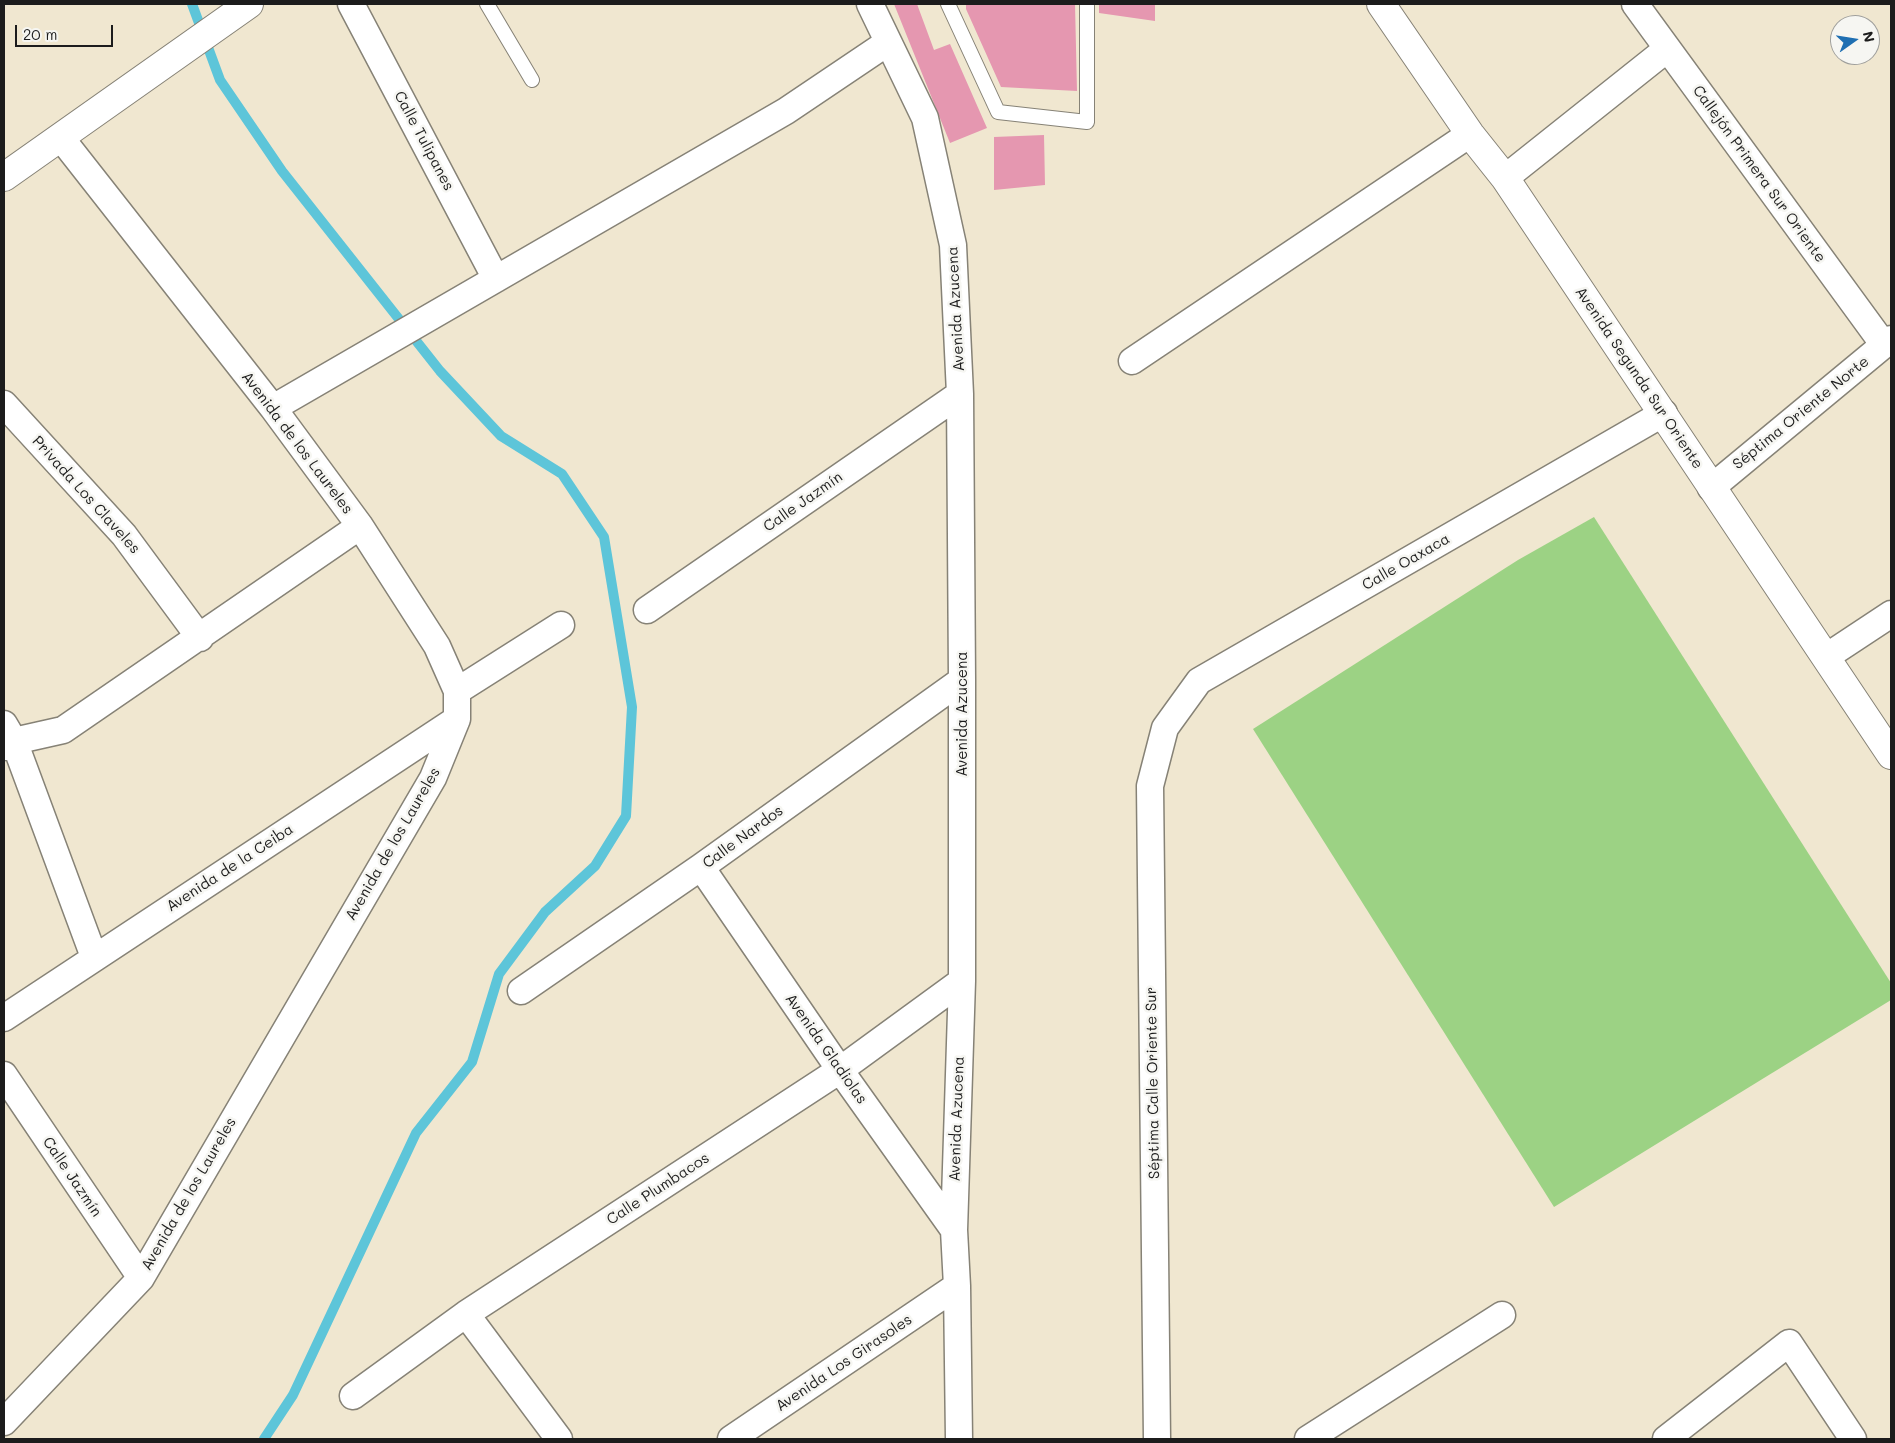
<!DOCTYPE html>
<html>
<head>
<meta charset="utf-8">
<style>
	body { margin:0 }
	#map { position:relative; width:1895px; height:1443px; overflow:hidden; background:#f0e7d0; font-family:Mali,sans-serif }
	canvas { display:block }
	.frame { position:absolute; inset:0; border:5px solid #1c1c1c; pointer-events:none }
	.north { position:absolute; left:1830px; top:15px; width:50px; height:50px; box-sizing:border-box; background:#f6f6f2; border:1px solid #9f9f9c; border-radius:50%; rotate:77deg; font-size:14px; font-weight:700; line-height:20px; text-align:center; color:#1c1c1c }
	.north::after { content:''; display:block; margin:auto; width:18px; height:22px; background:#1f6fb2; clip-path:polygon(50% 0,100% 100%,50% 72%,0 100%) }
	.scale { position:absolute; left:15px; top:25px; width:98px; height:22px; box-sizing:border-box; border:2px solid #1c1c1c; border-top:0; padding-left:6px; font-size:15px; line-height:18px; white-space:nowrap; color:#1c1c1c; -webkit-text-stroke:4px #f6f6f2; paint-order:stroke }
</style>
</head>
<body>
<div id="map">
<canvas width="1895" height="1443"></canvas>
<div class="frame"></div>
<div class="north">N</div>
<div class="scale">20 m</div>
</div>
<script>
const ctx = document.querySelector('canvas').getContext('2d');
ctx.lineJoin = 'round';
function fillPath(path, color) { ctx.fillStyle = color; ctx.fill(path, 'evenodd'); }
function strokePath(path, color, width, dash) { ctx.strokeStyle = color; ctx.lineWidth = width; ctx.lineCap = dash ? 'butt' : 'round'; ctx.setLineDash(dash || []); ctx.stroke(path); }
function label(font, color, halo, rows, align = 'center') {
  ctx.font = font + ' Mali,sans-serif'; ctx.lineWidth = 5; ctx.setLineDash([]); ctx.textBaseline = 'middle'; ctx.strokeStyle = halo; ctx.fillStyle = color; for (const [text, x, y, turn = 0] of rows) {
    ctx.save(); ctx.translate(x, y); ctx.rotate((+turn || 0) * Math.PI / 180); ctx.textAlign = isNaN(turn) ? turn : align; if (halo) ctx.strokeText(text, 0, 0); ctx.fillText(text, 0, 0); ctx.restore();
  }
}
fillPath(new Path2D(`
	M1594,517L1891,983V1000L1554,1207L1253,729L1518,560Z`), '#9cd284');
strokePath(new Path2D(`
	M192,4L220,80L282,171L440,371L501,436L562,474L604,537L632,707L626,816L595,866L545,912L499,974L472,1062L416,1133L293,1395L264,1439`), '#5dc5d9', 10);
fillPath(new Path2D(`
	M894,4H917L934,50L950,44L987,128L950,143Z
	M966,4H1075L1077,91L1001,87L966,9Z
	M1099,4H1155V21L1099,13Z
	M1044,135L1045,185L994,190V137Z`), '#e597b0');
const service = new Path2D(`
	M487,4L532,80
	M948,4L998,112L1087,122V4`);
const minor = new Path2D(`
	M351,4L496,279
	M870,4L925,118L953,245L960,394L962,680V981L954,1230L957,1286L959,1439
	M1635,4L1884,345
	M1505,178L1667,49
	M1132,361L1470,134
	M4,404L124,535L200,638
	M273,408L786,111L887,43
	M1711,488L1891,339
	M647,610L960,394
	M1826,657L1891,614
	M457,691L561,625
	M4,724L14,741L94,957
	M4,747L14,741L63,730L360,526
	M701,867L840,1070L954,1230
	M521,991L701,867L962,680
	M4,1018L457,719
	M4,1075L141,1278
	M466,1314L559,1439
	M353,1396L466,1314L840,1070L962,981
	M4,1422L141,1278L433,778L457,719V691L437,646L360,526L273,408L61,138
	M731,1439L957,1286
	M1157,1439L1150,786L1165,728L1199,681L1664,413
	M1308,1439L1502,1315
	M1666,1439L1789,1343L1853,1439`);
const tertiary = new Path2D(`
	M1381,4L1470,134L1505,178L1891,755`);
const secondary = new Path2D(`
	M4,177L249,4`);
strokePath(service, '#868276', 16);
strokePath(minor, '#868276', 29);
strokePath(tertiary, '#868276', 30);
strokePath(secondary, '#868276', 30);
strokePath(service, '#fff', 14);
strokePath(minor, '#fff', 26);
strokePath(tertiary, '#fff', 28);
strokePath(secondary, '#fff', 28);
label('15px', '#1c1c1c', '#f6f6f2', [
	["Calle Tulipanes",424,141,62],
	["Callejón Primera Sur Oriente",1759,174,54],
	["Avenida Azucena",956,309,-93],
	["Avenida Segunda Sur Oriente",1639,378,56],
	["Séptima Oriente Norte",1801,413,-39],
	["Avenida de los Laureles",297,443,53],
	["Privada Los Claveles",86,495,48],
	["Calle Jazmín",803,502,-35],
	["Calle Oaxaca",1406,562,-30],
	["Avenida Azucena",962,714,-90],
	["Calle Nardos",743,837,-36],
	["Avenida de los Laureles",393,844,-60],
	["Avenida de la Ceiba",230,868,-33],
	["Avenida Gladiolas",826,1049,55],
	["Séptima Calle Oriente Sur",1153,1083,-91],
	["Avenida Azucena",957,1119,-88],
	["Calle Jazmín",72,1177,56],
	["Calle Plumbacos",658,1189,-33],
	["Avenida de los Laureles",189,1194,-60],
	["Avenida Los Girasoles",844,1363,-34]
]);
</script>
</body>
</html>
